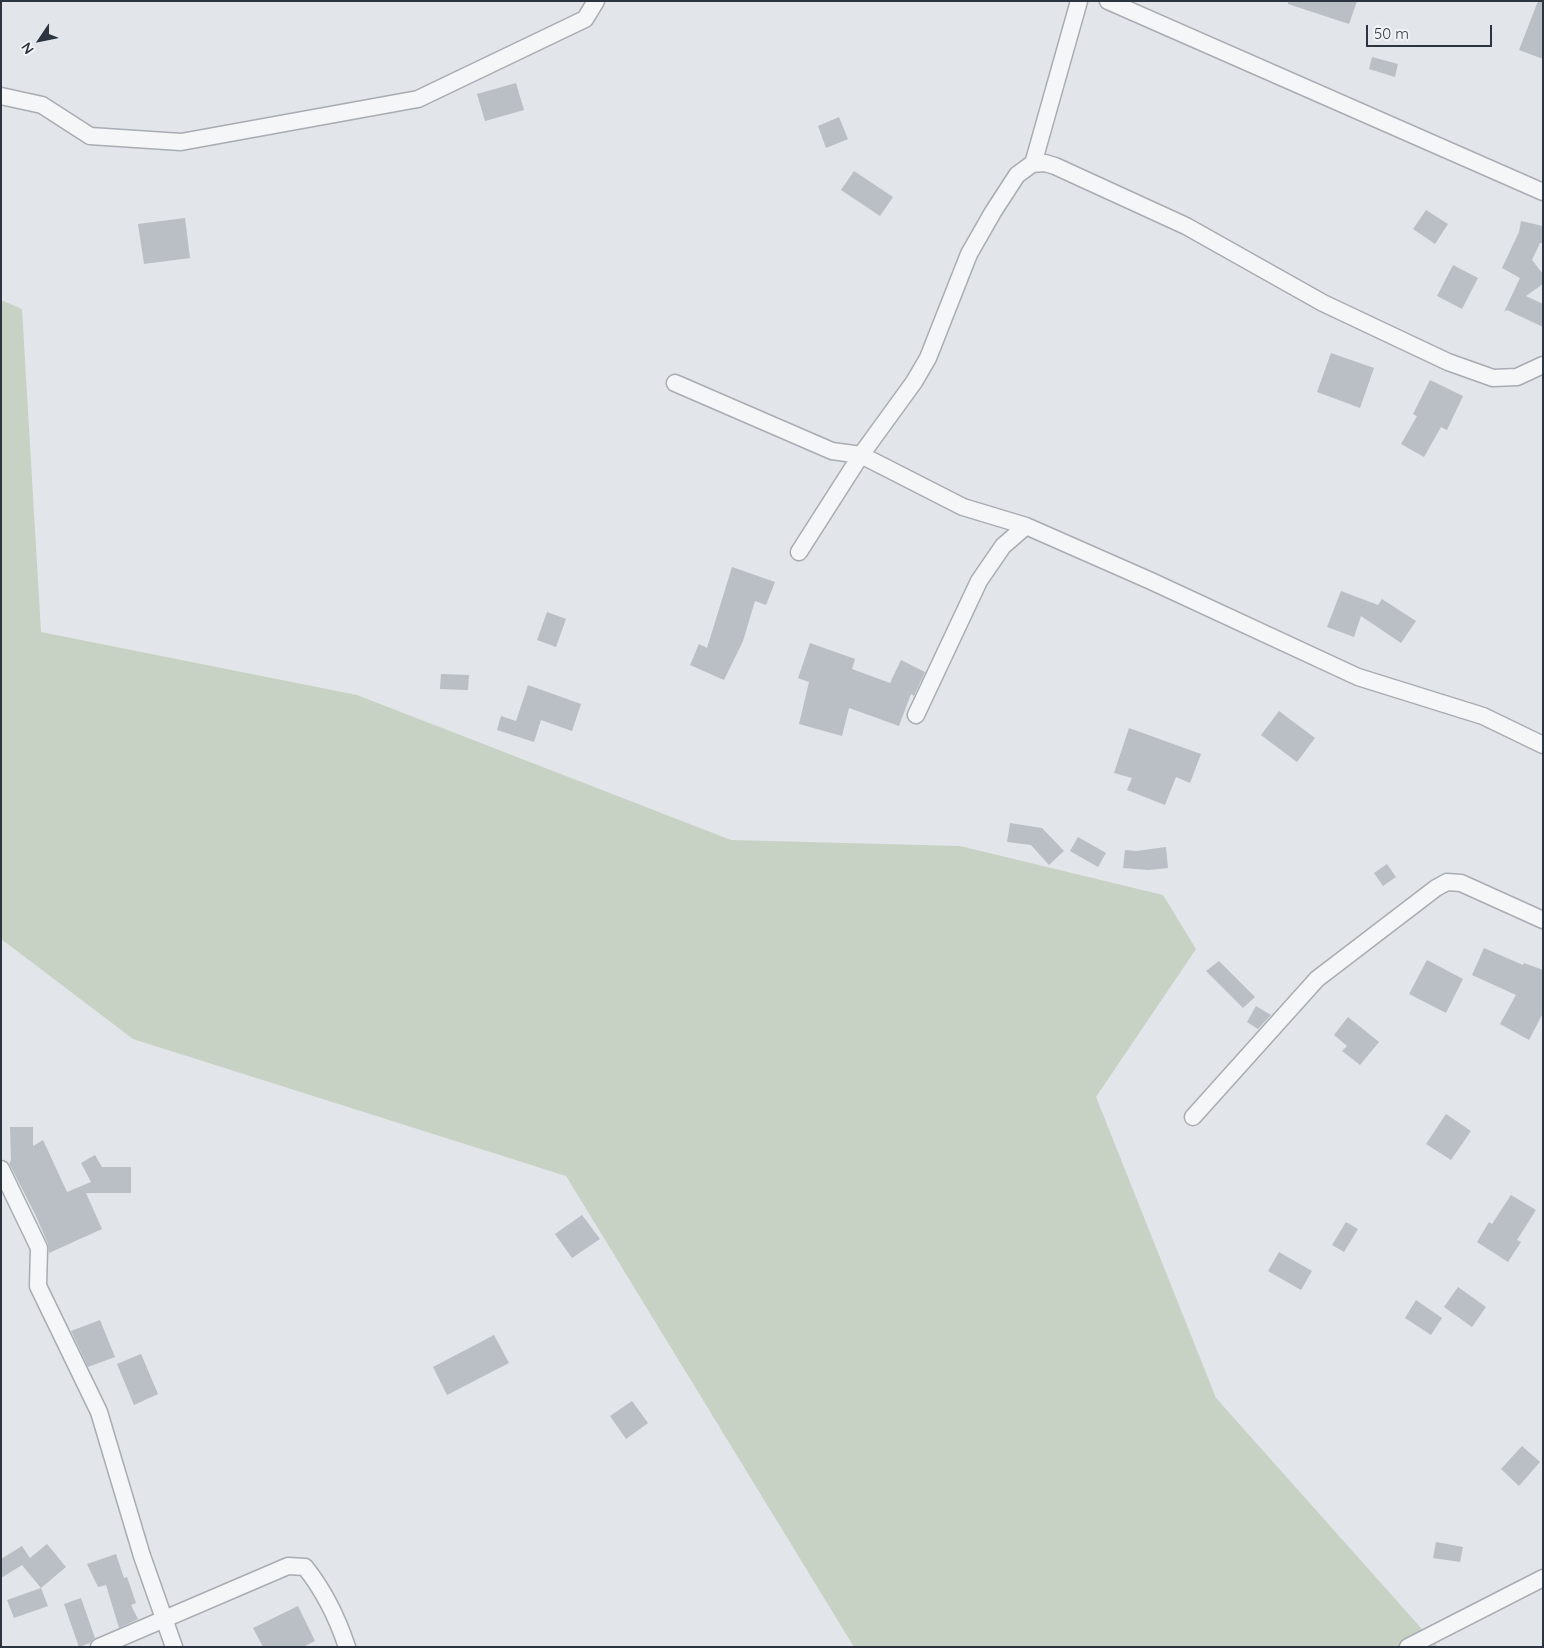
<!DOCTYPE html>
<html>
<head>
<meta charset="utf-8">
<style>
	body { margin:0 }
	#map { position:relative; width:1544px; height:1648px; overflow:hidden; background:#e2e5e9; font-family:Quicksand,sans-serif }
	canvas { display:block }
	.frame { position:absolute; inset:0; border:2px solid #2c343f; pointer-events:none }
	.north { position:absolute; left:15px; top:15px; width:50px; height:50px; -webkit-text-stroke:4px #f1f4f7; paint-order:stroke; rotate:236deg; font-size:14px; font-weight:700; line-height:20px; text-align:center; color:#2c343f }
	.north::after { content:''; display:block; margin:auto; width:18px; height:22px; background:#2c343f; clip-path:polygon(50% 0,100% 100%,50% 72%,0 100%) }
	.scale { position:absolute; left:1366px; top:25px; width:126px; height:22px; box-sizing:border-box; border:2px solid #2c343f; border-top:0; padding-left:6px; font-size:15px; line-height:18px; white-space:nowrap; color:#2c343f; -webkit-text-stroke:4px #f1f4f7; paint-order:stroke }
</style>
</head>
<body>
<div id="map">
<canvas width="1544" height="1648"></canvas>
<div class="frame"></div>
<div class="north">N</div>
<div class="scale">50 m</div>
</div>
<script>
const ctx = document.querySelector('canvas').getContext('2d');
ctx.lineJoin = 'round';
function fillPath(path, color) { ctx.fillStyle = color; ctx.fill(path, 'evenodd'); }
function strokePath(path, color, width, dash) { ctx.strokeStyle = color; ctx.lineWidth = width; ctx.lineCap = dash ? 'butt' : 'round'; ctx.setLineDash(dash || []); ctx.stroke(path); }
fillPath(new Path2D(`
	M1,300L22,309L41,632L357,695L731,840L960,846L1163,895L1196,949L1096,1097L1216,1398L1438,1647H854L566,1176L133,1039L1,939Z`), '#c8d2c4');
fillPath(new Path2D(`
	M1288,1H1357L1349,24L1288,4Z
	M1538,1H1543V59L1519,50Z
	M1372,57L1398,64L1395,77L1369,69Z
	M516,83L524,110L485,121L477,94Z
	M839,117L848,139L826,148L818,126Z
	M854,171L893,197L880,216L841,190Z
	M1426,210L1448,224L1435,244L1413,229Z
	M185,218L190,258L144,264L138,224Z
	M1521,221L1543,226V243H1540L1532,260L1543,274V284L1526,296L1543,304V327L1507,310L1504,312L1520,278L1502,268L1519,232Z
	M1453,265L1478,278L1462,309L1437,296Z
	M1331,353L1374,368L1360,408L1317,392Z
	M1430,380L1463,396L1447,430L1441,427L1424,457L1401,444L1417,416L1413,414Z
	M732,567L775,582L766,605L755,601L743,641L724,680L690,665L699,644L707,648Z
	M1341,591L1378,605L1382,599L1416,621L1401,643L1361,616L1354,637L1327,627Z
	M547,612L566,619L556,647L537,640Z
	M810,643L855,659L852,669L890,683L901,660L925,672L914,696L911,694L899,726L849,708L842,736L799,724L809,682L798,678Z
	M441,674L469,675L468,690L440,689Z
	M528,685L581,704L572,731L541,720L534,742L497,730L501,716L516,721Z
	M1279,711L1315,738L1297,762L1261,735Z
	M1129,728L1201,754L1190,783L1176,777L1165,805L1127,790L1132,778L1114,773Z
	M1010,823L1042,828L1064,851L1049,865L1031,845L1007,842Z
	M1078,837L1106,853L1098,867L1070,851Z
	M1166,847L1168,868L1149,870L1123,868L1125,850L1136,851Z
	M1387,864L1396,877L1383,886L1374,873Z
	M1484,948L1523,965L1524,963L1543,970V1013L1529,1040L1500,1024L1516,995L1472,975Z
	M1427,960L1463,979L1446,1013L1409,994Z
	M1219,961L1255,997L1243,1008L1206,971Z
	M1256,1006L1271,1015L1258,1029L1247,1022Z
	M1348,1017L1379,1042L1360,1065L1342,1051L1347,1046L1334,1035Z
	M1446,1114L1471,1131L1451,1160L1426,1144Z
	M10,1127H33V1146L43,1140L67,1192L91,1182L81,1163L95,1155L102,1167H131V1193H86L102,1229L49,1253L48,1244L36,1216L9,1163L11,1161Z
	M1511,1195L1536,1210L1517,1240L1521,1242L1508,1262L1477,1242L1489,1222L1492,1224Z
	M582,1215L600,1239L572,1258L555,1234Z
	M1346,1222L1358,1229L1344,1252L1332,1245Z
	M1279,1252L1312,1271L1301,1290L1268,1271Z
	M1458,1287L1486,1307L1472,1327L1444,1307Z
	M1416,1300L1442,1318L1431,1335L1405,1318Z
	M100,1320L115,1357L88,1367L71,1331Z
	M494,1335L509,1363L447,1395L433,1367Z
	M141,1354L158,1394L134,1405L117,1364Z
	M632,1401L648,1423L626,1439L610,1416Z
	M1522,1446L1540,1462L1519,1486L1501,1469Z
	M1436,1542L1463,1547L1460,1562L1433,1558Z
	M47,1544L66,1567L41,1588L22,1565L1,1578V1559L22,1546L30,1558Z
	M116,1554L124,1578L127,1577L136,1603L131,1605L138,1619L119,1628L106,1585L98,1587L87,1564Z
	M41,1588L48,1606L14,1618L7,1600Z
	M81,1598L95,1638L90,1643L79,1647L64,1604Z
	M298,1606L315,1641L303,1647H263L253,1628Z`), '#babfc5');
const minor = new Path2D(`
	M1108,1L1543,192
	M1,96L42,105L90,136L181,142L418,99L585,19L596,1
	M1033,164L1079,1
	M675,383L832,451L861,455L963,507L1026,526L1151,581L1358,677L1483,716L1543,745
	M799,552L861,455L914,382L928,358L969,254L993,212L1017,175L1032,164L1045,163L1055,166L1186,226L1323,303L1448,362L1493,378L1517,377L1543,365
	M916,715L979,581L1003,546L1026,526
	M1193,1117L1317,979L1436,888L1447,882L1461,883L1543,920
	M1,1169L39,1248L38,1286L99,1412L142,1556L174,1647
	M99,1647L288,1566L305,1567C325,1592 337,1617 347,1647
	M1408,1647L1543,1578`);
strokePath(minor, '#a8acb3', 19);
strokePath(minor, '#f4f6f8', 16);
</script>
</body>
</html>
